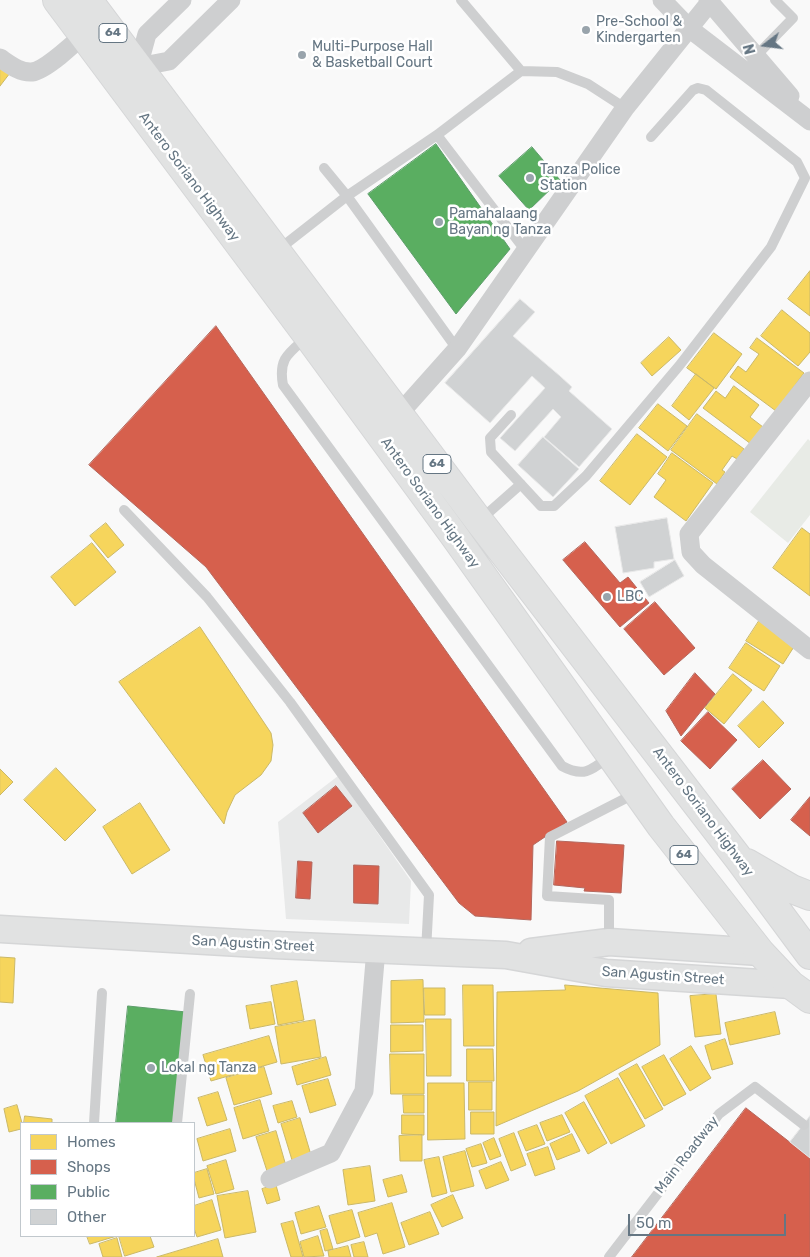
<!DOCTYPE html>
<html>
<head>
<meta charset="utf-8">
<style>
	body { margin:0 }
	#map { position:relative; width:810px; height:1257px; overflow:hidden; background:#f9f9f9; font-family:Rubik,sans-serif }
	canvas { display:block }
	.legend { position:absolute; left:20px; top:1122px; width:175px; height:115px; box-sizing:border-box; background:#fff; border:1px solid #c1c8cd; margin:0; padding:6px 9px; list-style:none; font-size:15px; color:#657683 }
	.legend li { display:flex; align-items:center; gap:10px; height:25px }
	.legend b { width:25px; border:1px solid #c1c8cd }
	.north { position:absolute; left:740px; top:20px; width:50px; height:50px; -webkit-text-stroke:4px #fff; paint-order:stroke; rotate:255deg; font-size:14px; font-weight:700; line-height:20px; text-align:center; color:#657683 }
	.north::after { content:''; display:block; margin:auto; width:18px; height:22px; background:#657683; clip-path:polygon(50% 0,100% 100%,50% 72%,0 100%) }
	.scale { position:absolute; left:628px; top:1214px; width:158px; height:22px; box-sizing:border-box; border:2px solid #657683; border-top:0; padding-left:6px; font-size:15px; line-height:18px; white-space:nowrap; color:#657683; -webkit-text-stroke:4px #fff; paint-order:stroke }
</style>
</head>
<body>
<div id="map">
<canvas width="810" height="1257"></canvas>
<ul class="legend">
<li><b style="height:14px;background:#f6d55c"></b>Homes</li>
<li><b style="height:14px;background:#d6604d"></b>Shops</li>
<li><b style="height:14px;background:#5aae61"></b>Public</li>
<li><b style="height:14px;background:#d0d2d3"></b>Other</li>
</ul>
<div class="north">N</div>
<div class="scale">50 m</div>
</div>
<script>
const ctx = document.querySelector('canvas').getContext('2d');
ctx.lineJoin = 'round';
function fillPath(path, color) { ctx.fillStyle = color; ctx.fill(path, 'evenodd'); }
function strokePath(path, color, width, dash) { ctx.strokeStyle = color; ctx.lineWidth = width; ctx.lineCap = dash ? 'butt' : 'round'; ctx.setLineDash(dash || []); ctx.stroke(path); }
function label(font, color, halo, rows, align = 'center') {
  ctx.font = font + ' Rubik,sans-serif'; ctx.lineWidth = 5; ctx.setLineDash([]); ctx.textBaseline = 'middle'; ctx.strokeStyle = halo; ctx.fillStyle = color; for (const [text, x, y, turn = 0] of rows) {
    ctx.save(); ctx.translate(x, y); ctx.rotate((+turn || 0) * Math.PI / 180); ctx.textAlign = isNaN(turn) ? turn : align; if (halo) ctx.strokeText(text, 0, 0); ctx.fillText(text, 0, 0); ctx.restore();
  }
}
fillPath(new Path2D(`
	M338,776L411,881L409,924L286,919L278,822Z`), '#e8e9e9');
fillPath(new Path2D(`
	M808,439L810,441V515L788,543L750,512Z`), '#e8ebe6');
const homes = new Path2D(`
	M0,66L10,73L0,86Z
	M810,271V316L788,299Z
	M782,310L810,333V352L798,366L761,336Z
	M714,333L742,354L716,389L687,368Z
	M669,337L681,350L652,376L641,363Z
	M757,338L804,373L776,411L730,377L738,366L746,372L759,354L750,348Z
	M696,374L714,388L689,420L672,406Z
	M734,386L759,405L750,417L763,427L751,444L703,408L716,391L725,398Z
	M658,404L687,426L668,451L639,428Z
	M697,414L744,449L737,459L732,456L722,470L725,472L717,484L671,450Z
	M637,434L667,457L630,505L600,481Z
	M672,453L713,483L686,521L654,497L666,480L658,474Z
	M106,523L124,545L108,558L90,536Z
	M802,528L810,534V596L773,568Z
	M92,543L116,572L75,606L51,577Z
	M761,618L797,642L783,664L746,641Z
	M200,627L271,733L273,745L271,761L261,775L235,795L227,812L224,824L119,682Z
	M746,643L780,666L764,691L729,668Z
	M733,674L752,690L724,724L705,708Z
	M763,701L784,723L759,748L738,726Z
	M56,768L96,810L65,841L24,800Z
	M0,769L13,782L0,795Z
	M140,803L170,850L132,874L103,827Z
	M0,957L15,958L13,1003L0,1002Z
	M423,980L424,1022L391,1023V981Z
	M297,981L304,1020L278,1025L271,986Z
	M463,985H493L494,1046H464Z
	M565,985L658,993L660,1045L578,1091L496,1126L497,992L565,990Z
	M424,988H445V1015H425Z
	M716,994L721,1034L695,1037L690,996Z
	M271,1002L275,1024L250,1029L246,1006Z
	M775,1012L780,1034L730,1045L725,1023Z
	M426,1019H451V1076H427Z
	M315,1020L321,1057L281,1064L275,1027Z
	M391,1025H423V1051L391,1052Z
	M269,1036L277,1062L211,1081L203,1055Z
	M725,1039L733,1064L712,1070L705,1046Z
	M691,1046L711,1078L690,1091L670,1059Z
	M467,1049H493L494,1081H467Z
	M390,1054H424V1094H391Z
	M664,1055L686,1094L664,1106L642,1067Z
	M326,1057L331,1075L297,1085L292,1067Z
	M637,1064L663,1109L645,1119L619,1074Z
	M264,1067L272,1094L234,1105L226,1078Z
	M618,1078L645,1126L611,1144L585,1096Z
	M328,1079L336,1105L310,1113L302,1086Z
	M469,1082H492V1110H469Z
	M428,1083H464L465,1139L428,1140Z
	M218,1092L227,1120L207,1126L198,1098Z
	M403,1095H424V1113H404Z
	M260,1100L269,1131L243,1139L234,1108Z
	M292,1101L297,1117L278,1123L273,1106Z
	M584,1102L607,1143L588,1154L565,1113Z
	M17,1105L22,1123L21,1129L9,1132L4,1109Z
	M471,1112H494V1134H471Z
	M402,1115H424V1135L402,1134Z
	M562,1115L570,1132L547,1141L540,1123Z
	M25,1116L52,1119V1123H24Z
	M300,1118L311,1155L292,1160L281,1124Z
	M537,1125L545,1144L526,1151L518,1132Z
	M230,1129L236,1151L203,1161L197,1139Z
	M276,1131L286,1166L267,1171L256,1137Z
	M514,1133L526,1165L511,1171L499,1139Z
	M572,1134L580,1151L557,1160L550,1144Z
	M422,1135V1161H400L399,1136Z
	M494,1138L501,1156L490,1160L483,1143Z
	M481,1144L487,1163L472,1167L466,1149Z
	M548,1147L555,1169L535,1176L527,1154Z
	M465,1151L474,1186L451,1192L443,1157Z
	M439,1157L447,1193L432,1197L424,1160Z
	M226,1160L234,1189L216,1194L207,1166Z
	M501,1162L509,1180L486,1189L479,1171Z
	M370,1166L375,1201L348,1205L343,1170Z
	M207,1169L214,1194L199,1198L194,1179V1173Z
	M402,1175L407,1192L388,1197L383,1180Z
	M276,1185L280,1200L267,1204L262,1189Z
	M248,1191L256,1232L225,1238L217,1196Z
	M453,1195L463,1218L442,1227L431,1205Z
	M212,1200L221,1230L197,1237L194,1228V1206Z
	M392,1203L405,1247L383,1254L377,1233L365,1237L358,1213Z
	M319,1206L326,1227L301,1234L295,1213Z
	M352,1210L360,1237L337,1244L329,1216Z
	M430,1212L439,1234L409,1245L401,1223Z
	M293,1221L303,1257H291L281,1224Z
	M327,1229L333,1249L325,1251L320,1231Z
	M87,1236H117L90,1244Z
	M119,1236H150L154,1247L125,1256Z
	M318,1236L324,1256L304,1257L300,1242Z
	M117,1238L122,1257H103L99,1244Z
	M218,1239L223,1257H157Z
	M364,1242L368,1257H354L351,1245Z
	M348,1246L351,1257H329L328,1251Z`);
fillPath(homes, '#f6d55c');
strokePath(homes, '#cab868', 1);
const shops = new Path2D(`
	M216,326L567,822L533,845L531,920L475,916L459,903L206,567L89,465Z
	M585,542L620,583L628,577L649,603L620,627L563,560Z
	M655,602L695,648L664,675L624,629Z
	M695,673L715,694L681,736L666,711Z
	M708,712L737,740L710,769L681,741Z
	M763,760L791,789L760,819L732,789Z
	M336,786L352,806L318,833L303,813Z
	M810,797V836L791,820Z
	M557,841L624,845L621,893L584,891L585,888L554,885Z
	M298,861L312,862L310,899L296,898Z
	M354,865L379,866L378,904L354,903Z
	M746,1108L810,1158V1257H632Z`);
fillPath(shops, '#d6604d');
strokePath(shops, '#b4675d', 1);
const public = new Path2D(`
	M436,144L510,249L456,314L368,194Z
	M532,147L560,180L529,210L499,176Z
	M128,1006L186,1012L175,1123H116Z`);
fillPath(public, '#5aae61');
strokePath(public, '#5d9d6b', 1);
const building = new Path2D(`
	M520,299L535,312L513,336L560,376L572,387L569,391L612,429L579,467L544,437L561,417L553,409L515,451L500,438L545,388L532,376L490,423L445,383Z
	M543,437L579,469L553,497L518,465Z
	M667,518L674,559L654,562V568L623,573L615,527Z
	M675,560L684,576L649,597L640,582Z
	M810,1116V1158L790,1142Z`);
fillPath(building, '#d0d2d3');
strokePath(building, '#e8e8e8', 1);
const secondary = new Path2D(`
	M0,929L275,945L506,955L606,973L791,985
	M531,952L609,942L760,952`);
const primary = new Path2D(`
	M57,0L308,336L453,534L661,826L760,952L791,985L810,999
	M88,0L479,521L739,859L810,955
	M747,863L792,889L810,896`);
strokePath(secondary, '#d5d6d7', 29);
strokePath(primary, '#d5d6d7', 30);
strokePath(new Path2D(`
	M461,0L521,71L557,72L588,84L625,108
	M756,56L793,18L775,0
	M437,135L525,250
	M324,168L347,196L457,349
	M278,250L347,196L437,135L521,71
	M307,337C289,353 278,358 283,385L562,766C584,778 592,770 610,756
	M511,415L490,438L491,452L541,506H554L586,476L679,366L771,247L805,178L797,162L706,90L698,88L693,90L651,137
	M124,510L207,597L290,702L429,895L426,951
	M479,521L521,484
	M609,941V900L547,896L550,837L636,793
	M94,1123L102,993
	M177,1123L190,994
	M609,1257L719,1114L755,1087L804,1125`), '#cecfd0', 10);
strokePath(new Path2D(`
	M662,0L690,29L810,121
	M708,0L790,96
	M0,58C9,64 20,73 32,72C47,70 80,38 92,27
	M138,67L147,34L182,0
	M130,74L138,67L169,61L231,0
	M810,381L689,534L691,552L703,565L810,650
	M391,423L457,349L625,108L710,2
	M270,1179L331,1153L364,1091L376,949`), '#cecfd0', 19);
strokePath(secondary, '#e1e2e2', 26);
strokePath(primary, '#e1e2e2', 28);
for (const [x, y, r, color] of [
	[586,30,5,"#99a4ac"],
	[302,55,5,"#99a4ac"],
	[530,178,5,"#99a4ac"],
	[439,222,5,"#99a4ac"],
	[607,597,5,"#99a4ac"],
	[151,1068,5,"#99a4ac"]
]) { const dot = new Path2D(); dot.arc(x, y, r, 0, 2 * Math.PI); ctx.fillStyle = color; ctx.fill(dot); strokePath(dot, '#fff', 2); }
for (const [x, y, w] of [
	[113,33,28],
	[437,464,28],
	[684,855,28]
]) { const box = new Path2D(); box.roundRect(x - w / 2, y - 9.5, w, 19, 4); ctx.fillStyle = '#fff'; ctx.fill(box); strokePath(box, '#657683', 1); }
label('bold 12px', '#657683', null, [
	["64",113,33],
	["64",437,464],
	["64",684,855]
]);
label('14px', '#657683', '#fff', [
	["Pre-School &",596,22],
	["Kindergarten",596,38],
	["Multi-Purpose Hall",312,47],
	["& Basketball Court",312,63],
	["Tanza Police",540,170],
	["Station",540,186],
	["Pamahalaang",449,214],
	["Bayan ng Tanza",449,230],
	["LBC",617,597],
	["Lokal ng Tanza",161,1068]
], 'left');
label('14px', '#657683', '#fff', [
	["Antero Soriano Highway",189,177,53],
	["Antero Soriano Highway",430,503,54],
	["Antero Soriano Highway",703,812,53],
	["San Agustin Street",253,944,3],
	["San Agustin Street",663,976,4],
	["Main Roadway",687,1155,-52]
]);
</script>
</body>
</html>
